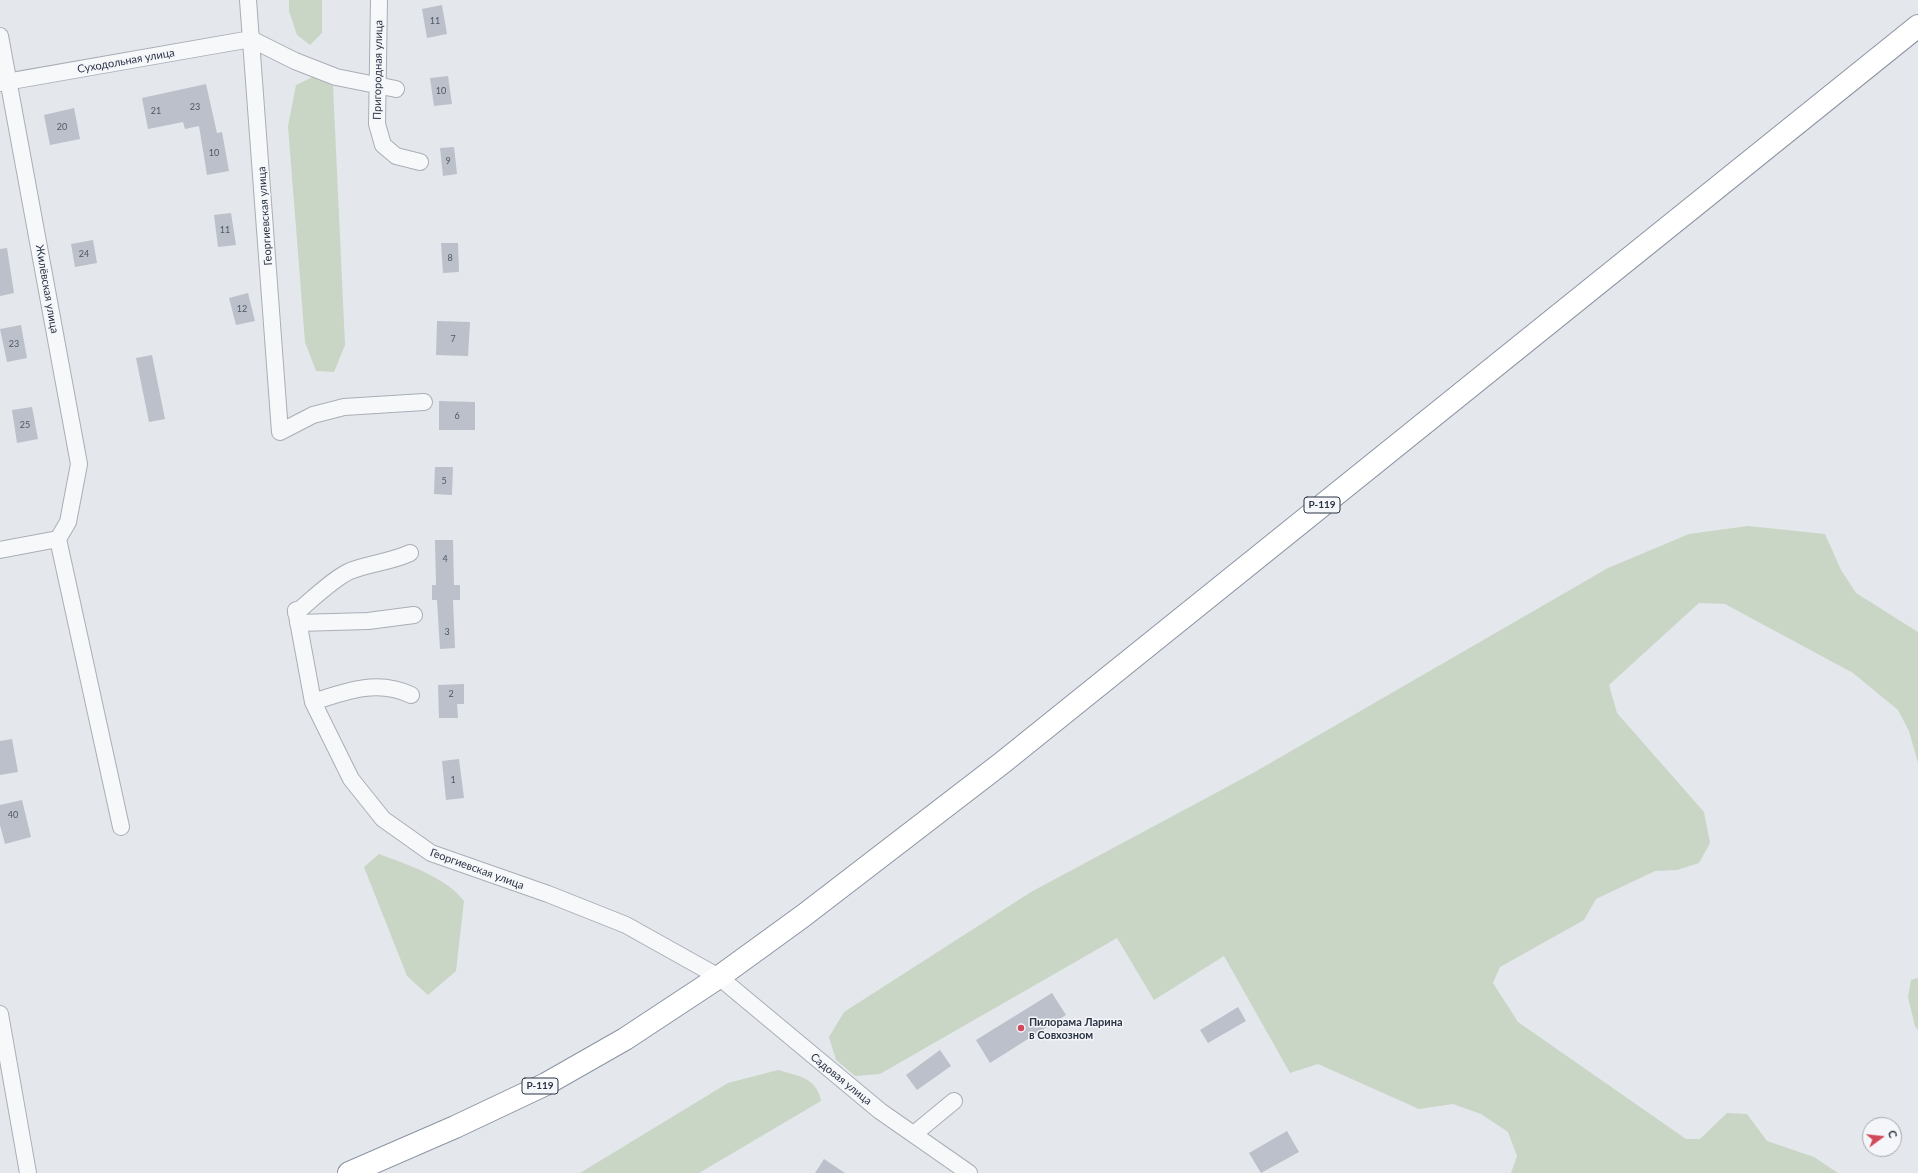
<!DOCTYPE html>
<html>
<head>
<meta charset="utf-8">
<style>
	body { margin:0 }
	#map { position:relative; width:1918px; height:1173px; overflow:hidden; background:#e4e7ec; font-family:Lato,sans-serif }
	canvas { display:block }
	.north { position:absolute; left:1862px; top:1117px; width:40px; height:40px; box-sizing:border-box; background:#f4f6f9; border:1px solid #a4a8b1; border-radius:50%; rotate:75deg; font-size:11px; font-weight:700; line-height:16px; text-align:center; color:#2b3445 }
	.north::after { content:''; display:block; margin:auto; width:14px; height:18px; background:#d1495b; clip-path:polygon(50% 0,100% 100%,50% 72%,0 100%) }
</style>
</head>
<body>
<div id="map">
<canvas width="1918" height="1173"></canvas>
<div class="north">С</div>
</div>
<script>
const ctx = document.querySelector('canvas').getContext('2d');
ctx.lineJoin = 'round';
function fillPath(path, color) { ctx.fillStyle = color; ctx.fill(path, 'evenodd'); }
function strokePath(path, color, width, dash) { ctx.strokeStyle = color; ctx.lineWidth = width; ctx.lineCap = dash ? 'butt' : 'round'; ctx.setLineDash(dash || []); ctx.stroke(path); }
function label(font, color, halo, rows, align = 'center') {
  ctx.font = font + ' Lato,sans-serif'; ctx.lineWidth = 3; ctx.setLineDash([]); ctx.textBaseline = 'middle'; ctx.strokeStyle = halo; ctx.fillStyle = color; for (const [text, x, y, turn = 0] of rows) {
    ctx.save(); ctx.translate(x, y); ctx.rotate((+turn || 0) * Math.PI / 180); ctx.textAlign = isNaN(turn) ? turn : align; if (halo) ctx.strokeText(text, 0, 0); ctx.fillText(text, 0, 0); ctx.restore();
  }
}
fillPath(new Path2D(`
	M289,0H322V33L310,45L297,35L289,11Z
	M315,76L333,86L345,345L334,372L316,371L305,342L288,126L296,85Z
	M1748,526L1825,534L1841,570L1856,593L1918,632V763L1909,731L1898,710L1853,673L1725,604L1699,603L1609,685L1617,713L1704,812L1710,843L1699,863L1677,870L1655,871L1596,899L1584,920L1500,967L1493,983L1518,1022L1686,1139H1700L1727,1113L1747,1114L1767,1141L1814,1157L1838,1173H1511L1517,1156L1508,1132L1481,1114L1453,1104L1419,1109L1318,1064L1290,1073L1224,956L1154,1000L1117,938L880,1074L855,1076L836,1060L829,1037L844,1012L1031,892L1253,773L1608,568L1689,534Z
	M379,854C406,864 446,877 464,901L456,971L428,995L407,976L364,867Z
	M1918,978V1030L1915,1026L1908,997L1911,980Z
	M778,1070C797,1076 817,1077 821,1101L699,1173H580L728,1083Z`), '#c9d6c5');
fillPath(new Path2D(`
	M442,5L447,34L427,38L422,9Z
	M448,76L452,104L434,106L430,78Z
	M206,84L217,133L222,132L229,171L207,175L199,126L185,129L183,122L148,129L142,98Z
	M74,108L80,139L50,145L44,115Z
	M454,147L457,174L443,176L440,148Z
	M231,213L236,245L218,247L214,215Z
	M93,240L97,263L75,267L71,244Z
	M441,243H458L459,272L443,273Z
	M7,248L14,293L0,296V249Z
	M248,293L255,321L236,325L229,298Z
	M437,321L470,322L468,356L436,355Z
	M21,325L27,358L7,362L0,329Z
	M152,355L165,419L149,422L136,358Z
	M439,401L475,402V430H439Z
	M32,407L38,439L17,443L12,410Z
	M435,467H453L452,495L434,494Z
	M435,540H453L454,585H460V600H453L455,648L440,649L437,600H432V585H436Z
	M464,684V704H457L458,718H439L438,685Z
	M12,739L18,772L0,775V741Z
	M459,759L464,798L446,800L442,761Z
	M22,800L31,837L5,844L0,825V805Z
	M1052,993L1066,1015L990,1063L976,1040Z
	M1238,1007L1246,1021L1208,1043L1200,1030Z
	M940,1050L951,1066L917,1090L906,1075Z
	M1287,1131L1299,1152L1261,1173L1249,1153Z
	M824,1159L845,1173H815Z`), '#bbc0ca');
const minor = new Path2D(`
	M248,0L280,432L313,415L344,407L424,402
	M379,0L377,124L383,145L396,156L420,162
	M0,36L79,464L68,522L58,539
	M0,83L251,39L295,61L336,77L396,89
	M58,539L121,827
	M0,550L58,539
	M296,610L313,702L351,779L383,819L431,853L548,894L626,925L719,977L880,1111L969,1173
	M296,613C310,601 334,578 350,571C370,563 391,562 410,553
	M298,623L368,621L414,615
	M313,702C346,691 378,679 411,695
	M0,1014L28,1173
	M914,1134L954,1101`);
const highway = new Path2D(`
	M349,1173L455,1127L546,1084L625,1039L719,977L803,916L1002,763L1918,26`);
strokePath(minor, '#a9aeb7', 18);
strokePath(highway, '#8b94a3', 24);
strokePath(minor, '#f7f8fa', 16);
strokePath(highway, '#fff', 22);
for (const [x, y, r, color] of [
	[1021,1028,4,"#d1495b"]
]) { const dot = new Path2D(); dot.arc(x, y, r, 0, 2 * Math.PI); ctx.fillStyle = color; ctx.fill(dot); strokePath(dot, '#f4f6f9', 1.5); }
label('9px', '#4f5766', null, [
	["11",435,21],
	["10",441,91],
	["23",195,107],
	["21",156,111],
	["20",62,127],
	["10",214,153],
	["9",448,161],
	["11",225,230],
	["24",84,254],
	["8",450,258],
	["12",242,309],
	["7",453,339],
	["23",14,344],
	["6",457,416],
	["25",25,425],
	["5",444,481],
	["4",445,559],
	["3",447,632],
	["2",451,694],
	["1",453,780],
	["40",13,815]
]);
for (const [x, y, w] of [
	[1322,505,36],
	[540,1086,36]
]) { const box = new Path2D(); box.roundRect(x - w / 2, y - 8, w, 16, 3); ctx.fillStyle = '#f4f6f9'; ctx.fill(box); strokePath(box, '#2b3445', 1); }
label('bold 10px', '#2b3445', null, [
	["Р-119",1322,505],
	["Р-119",540,1086]
]);
label('11px', '#2b3445', '#f4f6f9', [
	["Суходольная улица",126,61,-10],
	["Пригородная улица",378,70,-89],
	["Георгиевская улица",265,216,-94],
	["Жилёвская улица",47,289,80],
	["Георгиевская улица",477,869,20],
	["Садовая улица",841,1079,39]
]);
label('bold 11px', '#2b3445', '#f4f6f9', [
	["Пилорама Ларина",1029,1022],
	["в Совхозном",1029,1035]
], 'left');
</script>
</body>
</html>
